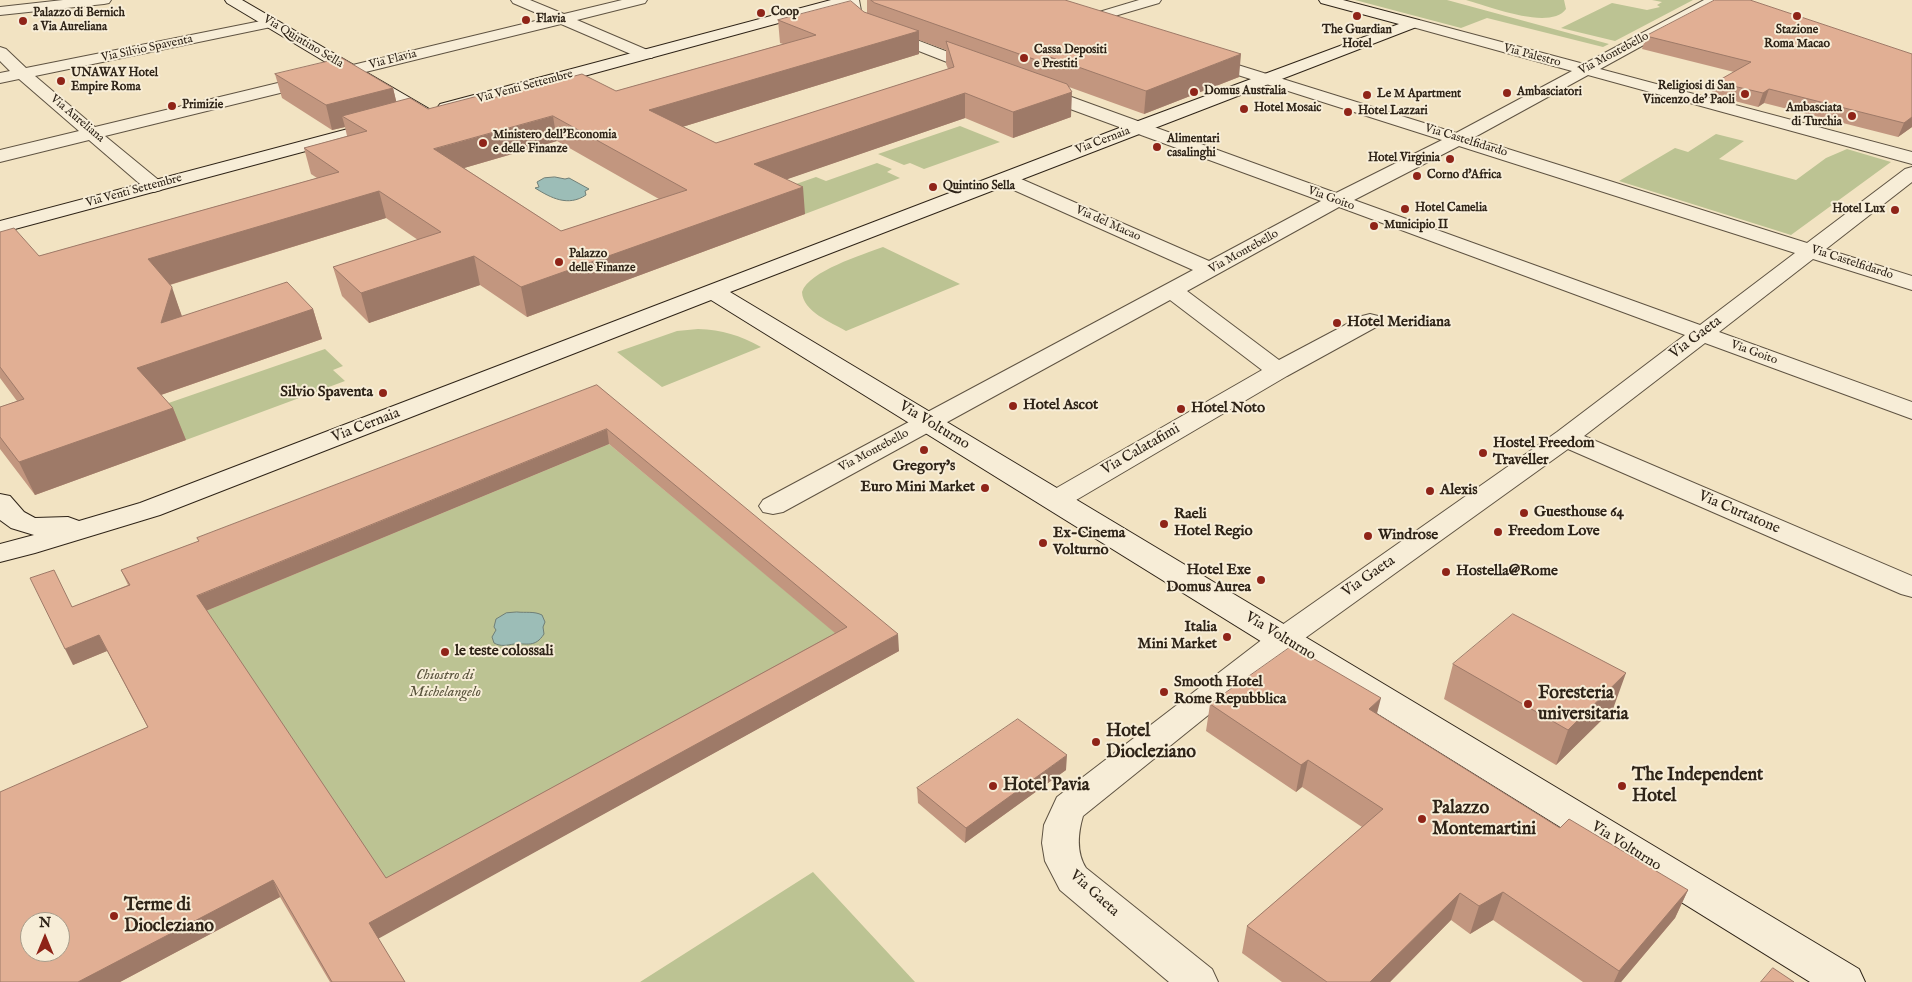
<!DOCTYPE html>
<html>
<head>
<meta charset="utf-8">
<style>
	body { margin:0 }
	#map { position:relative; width:1912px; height:982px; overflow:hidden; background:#f2e3c2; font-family:"IM FELL English",serif }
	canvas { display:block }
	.north { position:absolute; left:20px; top:912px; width:50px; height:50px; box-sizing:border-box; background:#f7edd7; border:1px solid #a79c8a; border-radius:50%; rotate:0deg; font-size:14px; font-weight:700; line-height:20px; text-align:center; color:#2e2317 }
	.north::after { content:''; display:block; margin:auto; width:18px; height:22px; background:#8f2418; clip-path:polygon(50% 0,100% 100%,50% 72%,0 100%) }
</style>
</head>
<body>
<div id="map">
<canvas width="1912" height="982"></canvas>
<div class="north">N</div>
</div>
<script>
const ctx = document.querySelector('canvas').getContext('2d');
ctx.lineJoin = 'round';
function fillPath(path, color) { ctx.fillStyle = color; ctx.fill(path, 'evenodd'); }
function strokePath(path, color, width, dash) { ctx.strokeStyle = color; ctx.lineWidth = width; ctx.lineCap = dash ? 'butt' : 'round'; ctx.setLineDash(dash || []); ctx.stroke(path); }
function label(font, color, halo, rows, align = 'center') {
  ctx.font = font + ' "IM FELL English",serif'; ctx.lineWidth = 4; ctx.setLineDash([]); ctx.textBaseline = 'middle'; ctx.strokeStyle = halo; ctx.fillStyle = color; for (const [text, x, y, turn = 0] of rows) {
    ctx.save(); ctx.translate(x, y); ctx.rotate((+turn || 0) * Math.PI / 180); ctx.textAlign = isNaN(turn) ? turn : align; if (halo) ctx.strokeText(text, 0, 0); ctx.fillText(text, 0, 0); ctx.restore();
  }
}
fillPath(new Path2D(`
	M1355,0H1447L1609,44L1603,47L1487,18L1461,28Z
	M1466,0H1564L1566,9C1550,31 1488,6 1466,0Z
	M1652,0H1693L1615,41L1561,28L1612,3L1647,10L1660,7L1657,5L1662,2Z
	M960,126L1000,142L924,169L910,163L904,165L878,154Z
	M1716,134L1744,141L1719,159L1796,180L1826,158L1847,149L1891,162L1791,235L1619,181L1675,148L1688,152Z
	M877,163L892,169L887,172L900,178L805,214L765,195L816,177L826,181Z
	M883,247L960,284L846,331C831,322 803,312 802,292C809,271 862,255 883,247Z
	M698,329C723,330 739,335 761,347L662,387L617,352L677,331Z
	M325,349L343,366L333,370L345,381L186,440L157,407Z
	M609,444L848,643L393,895L203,612Z
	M813,872L915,982H640Z`), '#bcc393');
const water = new Path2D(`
	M555,177L565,179L569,178L589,189L585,191L586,195C568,207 551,198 535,188L539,187L537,182L544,178Z
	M517,612C526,613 534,611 542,615L545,622L543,627L544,634C535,648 527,643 514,644C507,645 501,647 494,643L492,637L496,630L494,627L496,619L506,613Z`);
fillPath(water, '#9cbdb7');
strokePath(water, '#707f77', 1);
const street = new Path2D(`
	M63,0H111L109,3L104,4L0,15V7Z
	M511,0H530L564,14L622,0H647L645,3L577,20L652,52L654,55L652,58H640L561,24L105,136L161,182L164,186L161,190L154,192L147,190L89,140L0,162V150L79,131L19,79L0,83V73L10,71L0,61V47L6,49L26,68L271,19L276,20L278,23L276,26L271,27L35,76L95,127L548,18L513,3Z
	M845,0H859L862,16L865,20L987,67L989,70L987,73H975L855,26L848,17Z
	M1139,0H1161L1159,3L1084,25L1079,24L1077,21L1079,18Z
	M1704,0H1722L1720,3L1600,69L1912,152V164L1588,75L1473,138L1807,243L1905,169L1912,167V182L1826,249L1912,276V290L1813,259L1719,332L1912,402V419L1705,343L1584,436L1912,576V597L1901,594L1568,449L1294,646L1083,816C1078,833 1076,852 1086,868L1212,969L1218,982H1169L1060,890L1045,861L1042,843L1044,825L1057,797L1272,632L1557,432L1685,335L1339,207L1187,291L1279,360L1362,316L1370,314L1378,316L1381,321L1378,326L1287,376L1066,506L1056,508L1046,506L1042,500L1046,494L1262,370L1170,300L783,512L773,514L763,512L759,506L763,500L1193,270L998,183L995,179L998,175L1005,173L1012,175L1209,261L1321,201L1032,95L1030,91L1032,87H1044L1336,193L1442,140L1197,62L1195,59L1197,56H1209L1456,133L1572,71L1409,26L1407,23L1409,20H1419L1584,64ZM1459,146L1795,253L1700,325L1354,200Z`);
const secondary = new Path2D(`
	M225,0H242L431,110L434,114L431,118L425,119L419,118L227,3Z
	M831,0H854L852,3L452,112L446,113L440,112L437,108L440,104Z
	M1319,0H1343L1419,20L1421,23L1419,26L730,292L1859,969L1865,982H1810L711,300L160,515L35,553L0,562V544L34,535L11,528L0,520V494L10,496L24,512L35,518L68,517L79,521L140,503L1114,130L1399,24L1321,3Z
	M382,120L388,121L391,125L388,129L0,233V221Z`);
strokePath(street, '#5f5342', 2);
strokePath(secondary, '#2e2317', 2);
fillPath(street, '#f7edd7');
fillPath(secondary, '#f7edd7');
fillPath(new Path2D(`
	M867,0H1065L1239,77L1144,114L1069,87L1071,117L1013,138L965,118L787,179L805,214L527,317L480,285L369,323L342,296L333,267L418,240L386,218L170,285L182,316L313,309L322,339L161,395L173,408L186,440L35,495L0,449V407L17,401L0,378V232L39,256L317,178L311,174L304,148L347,136L345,127L332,130L282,98L275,74L393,88L396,101L428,109L485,100L616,91L783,44L780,43L778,20L864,12L867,13ZM919,40L946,50V64L948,69L716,143L682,127L919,54ZM557,141L659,199L561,231L464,168Z
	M1646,36L1912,54V127L1898,137L1764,103L1758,107L1711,95L1716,82L1734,72L1642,49Z
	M597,385L899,651L378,938L405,982H330L280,897L120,982H0L148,728L107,651L73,665L72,607L128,585L121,570L199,541L197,538ZM609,444L835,633L386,878L206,611Z
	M1453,664L1613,709L1556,765L1444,699Z
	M1210,704L1377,714L1560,828L1688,890L1675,918L1621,982H1583L1493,920L1470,934L1451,920L1390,982H1282L1242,953L1247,926L1362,827L1302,787L1296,792L1206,731Z
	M1066,770L965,843L918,803L917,788Z`), '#c2967f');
fillPath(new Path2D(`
	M919,31V54L653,136L649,110Z
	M1241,54L1239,77L1144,114L1146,91Z
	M393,88L399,113L342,116L345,127L332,130L326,105Z
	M1769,89L1764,103L1758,107L1763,93Z
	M1072,92L1071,117L1013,138V112Z
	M965,93V118L756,190L754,164Z
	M553,116L557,141L440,175L434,149Z
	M1912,117V127L1898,137L1904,123Z
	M803,187L805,214L527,317L521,287Z
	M379,191L386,218L159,288L148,259Z
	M474,256L480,285L369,323L361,293Z
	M172,287L182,317L161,323Z
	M313,309L322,339L149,399L137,368Z
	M173,408L186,440L35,495L19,462Z
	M607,429L609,444L203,612L197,596Z
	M898,634L899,651L376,940L369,923Z
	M99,635L107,651L73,665L65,649Z
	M1626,673L1613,709L1556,765L1568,730Z
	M1381,698L1374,725L1369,709Z
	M1067,755L1066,770L965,843L966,828Z
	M1308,760L1302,787L1296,792L1301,765Z
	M273,880L280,897L120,982H78Z
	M1688,890L1675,918L1621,982H1614L1619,971Z
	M1503,892L1493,920L1470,934L1479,906Z
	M1460,893L1451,920L1390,982H1370Z`), '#9e7a68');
const building = new Path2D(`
	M871,0H1065L1241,54L1146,91L1050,57L1056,67L875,3Z
	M1715,0H1750L1912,54V117L1904,123L1769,89L1763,93L1716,82L1751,62L1646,36Z
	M851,1L864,12L919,31L649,110L716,143L954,67L946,41L1067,84L1072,92L1013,112L965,93L754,164L803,187L521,287L474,256L361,293L333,267L441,232L379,191L148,259L172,287L161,323L287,282L313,309L137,368L173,408L19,462L0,437V407L24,399L0,367V232L14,228L39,256L339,172L304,148L367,131L342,116L410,98L428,109L478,96L485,100L582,74L616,91L816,35L778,20ZM553,116L687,190L561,231L434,149Z
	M342,58L393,88L326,105L275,74Z
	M597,385L898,634L369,923L405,982H332L273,880L78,982H0V792L148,727L99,635L65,649L30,578L54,570L72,607L130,585L121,570L199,541L197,538ZM607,429L847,627L386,878L197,596ZM30,922H60V952H30Z
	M1513,614L1626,673L1568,730L1453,664Z
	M1292,646L1381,698L1369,709L1560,828L1569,819L1688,890L1619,971L1503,892L1479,906L1460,893L1370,982H1327L1247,926L1383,809L1308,760L1301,765L1210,704Z
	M1018,719L1067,755L966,828L917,788Z
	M1773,968L1794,982H1761Z`);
fillPath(building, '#e1af94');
strokePath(building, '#9e7a68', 1);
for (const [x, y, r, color] of [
	[761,13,5,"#8f2418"],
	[1357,16,5,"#8f2418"],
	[1797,16,5,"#8f2418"],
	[526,20,5,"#8f2418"],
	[23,21,5,"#8f2418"],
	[1024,58,5,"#8f2418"],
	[61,81,5,"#8f2418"],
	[1194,92,5,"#8f2418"],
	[1507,93,5,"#8f2418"],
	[1745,94,5,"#8f2418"],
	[1367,95,5,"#8f2418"],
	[172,106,5,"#8f2418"],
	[1244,109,5,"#8f2418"],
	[1348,112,5,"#8f2418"],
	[1852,116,5,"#8f2418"],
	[483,143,5,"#8f2418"],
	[1157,147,5,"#8f2418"],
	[1450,159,5,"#8f2418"],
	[1417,176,5,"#8f2418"],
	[933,187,5,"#8f2418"],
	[1405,209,5,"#8f2418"],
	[1895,210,5,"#8f2418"],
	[1374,226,5,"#8f2418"],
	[559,262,5,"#8f2418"],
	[1337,323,5,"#8f2418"],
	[383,393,5,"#8f2418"],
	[1013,406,5,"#8f2418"],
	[1181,409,5,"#8f2418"],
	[924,450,5,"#8f2418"],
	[1483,453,5,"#8f2418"],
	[985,488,5,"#8f2418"],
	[1430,491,5,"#8f2418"],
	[1524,513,5,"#8f2418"],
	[1164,524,5,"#8f2418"],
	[1498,532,5,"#8f2418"],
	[1368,536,5,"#8f2418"],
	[1043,543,5,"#8f2418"],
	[1446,572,5,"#8f2418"],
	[1261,580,5,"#8f2418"],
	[1227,637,5,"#8f2418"],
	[445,652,5,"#8f2418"],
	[1164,692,5,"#8f2418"],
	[1528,704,5,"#8f2418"],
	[1096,742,5,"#8f2418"],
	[993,786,5,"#8f2418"],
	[1622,786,5,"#8f2418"],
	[1422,819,5,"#8f2418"],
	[114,916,5,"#8f2418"]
]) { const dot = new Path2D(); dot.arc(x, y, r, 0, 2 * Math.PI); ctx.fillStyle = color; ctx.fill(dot); strokePath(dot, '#f7edd7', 2); }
label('bold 12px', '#2e2317', '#f7edd7', [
	["Coop",771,13],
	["Palazzo di Bernich",33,14],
	["a Via Aureliana",33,28],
	["Flavia",536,20],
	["The Guardian",1357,31,"center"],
	["Hotel",1357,45,"center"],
	["Stazione",1797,31,"center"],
	["Roma Macao",1797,45,"center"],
	["Cassa Depositi",1034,51],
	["e Prestiti",1034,65],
	["UNAWAY Hotel",71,74],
	["Empire Roma",71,88],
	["Religiosi di San",1735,87,"right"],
	["Vincenzo de' Paoli",1735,101,"right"],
	["Domus Australia",1204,92],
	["Ambasciatori",1517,93],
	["Le M Apartment",1377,95],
	["Primizie",182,106],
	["Hotel Mosaic",1254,109],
	["Ambasciata",1842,109,"right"],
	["di Turchia",1842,123,"right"],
	["Hotel Lazzari",1358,112],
	["Ministero dell'Economia",493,136],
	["e delle Finanze",493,150],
	["Alimentari",1167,140],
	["casalinghi",1167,154],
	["Hotel Virginia",1440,159,"right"],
	["Corno d'Africa",1427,176],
	["Quintino Sella",943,187],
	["Hotel Camelia",1415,209],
	["Hotel Lux",1885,210,"right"],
	["Municipio II",1384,226],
	["Palazzo",569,255],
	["delle Finanze",569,269]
], 'left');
label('12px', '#2e2317', '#f7edd7', [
	["Via Quintino Sella",303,42,31],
	["Via Silvio Spaventa",147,49,-12],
	["Via Montebello",1614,54,-28],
	["Via Palestro",1532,56,15],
	["Via Flavia",393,60,-14],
	["Via Venti Settembre",525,87,-15],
	["Via Aureliana",77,119,40],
	["Via Cernaia",1103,141,-21],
	["Via Castelfidardo",1466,141,17],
	["Via Venti Settembre",134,191,-15],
	["Via Goito",1331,199,20],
	["Via del Macao",1108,224,24],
	["Via Montebello",1244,252,-29],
	["Via Castelfidardo",1852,263,18],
	["Via Goito",1754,353,20],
	["Via Montebello",874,451,-28]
]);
label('bold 15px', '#2e2317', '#f7edd7', [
	["Hotel Meridiana",1347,323],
	["Silvio Spaventa",373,393,"right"],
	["Hotel Ascot",1023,406],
	["Hotel Noto",1191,409],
	["Hostel Freedom",1493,444],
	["Traveller",1493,461],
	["Gregory's",924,467,"center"],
	["Euro Mini Market",975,488,"right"],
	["Alexis",1440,491],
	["Guesthouse 64",1534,513],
	["Raeli",1174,515],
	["Hotel Regio",1174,532],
	["Freedom Love",1508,532],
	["Ex-Cinema",1053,534],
	["Volturno",1053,551],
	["Windrose",1378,536],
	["Hotel Exe",1251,571,"right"],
	["Domus Aurea",1251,588,"right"],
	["Hostella@Rome",1456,572],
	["Italia",1217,628,"right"],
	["Mini Market",1217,645,"right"],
	["le teste colossali",455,652],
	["Smooth Hotel",1174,683],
	["Rome Repubblica",1174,700]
], 'left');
label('15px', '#2e2317', '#f7edd7', [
	["Via Gaeta",1696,338,-37],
	["Via Cernaia",366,426,-21],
	["Via Volturno",934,426,31],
	["Via Calatafimi",1141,450,-30],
	["Via Curtatone",1739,513,23],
	["Via Gaeta",1369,577,-35],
	["Via Volturno",1280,637,31],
	["Via Volturno",1626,847,32],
	["Via Gaeta",1094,894,42]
]);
label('italic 15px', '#59533c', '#f7edd7', [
	["Chiostro di",445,676],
	["Michelangelo",445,693]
]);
label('bold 18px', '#2e2317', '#f7edd7', [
	["Foresteria",1538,694],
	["universitaria",1538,715],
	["Hotel",1106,732],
	["Diocleziano",1106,753],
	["The Independent",1632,776],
	["Hotel",1632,797],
	["Hotel Pavia",1003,786],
	["Palazzo",1432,809],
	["Montemartini",1432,830],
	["Terme di",124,906],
	["Diocleziano",124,927]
], 'left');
</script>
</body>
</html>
